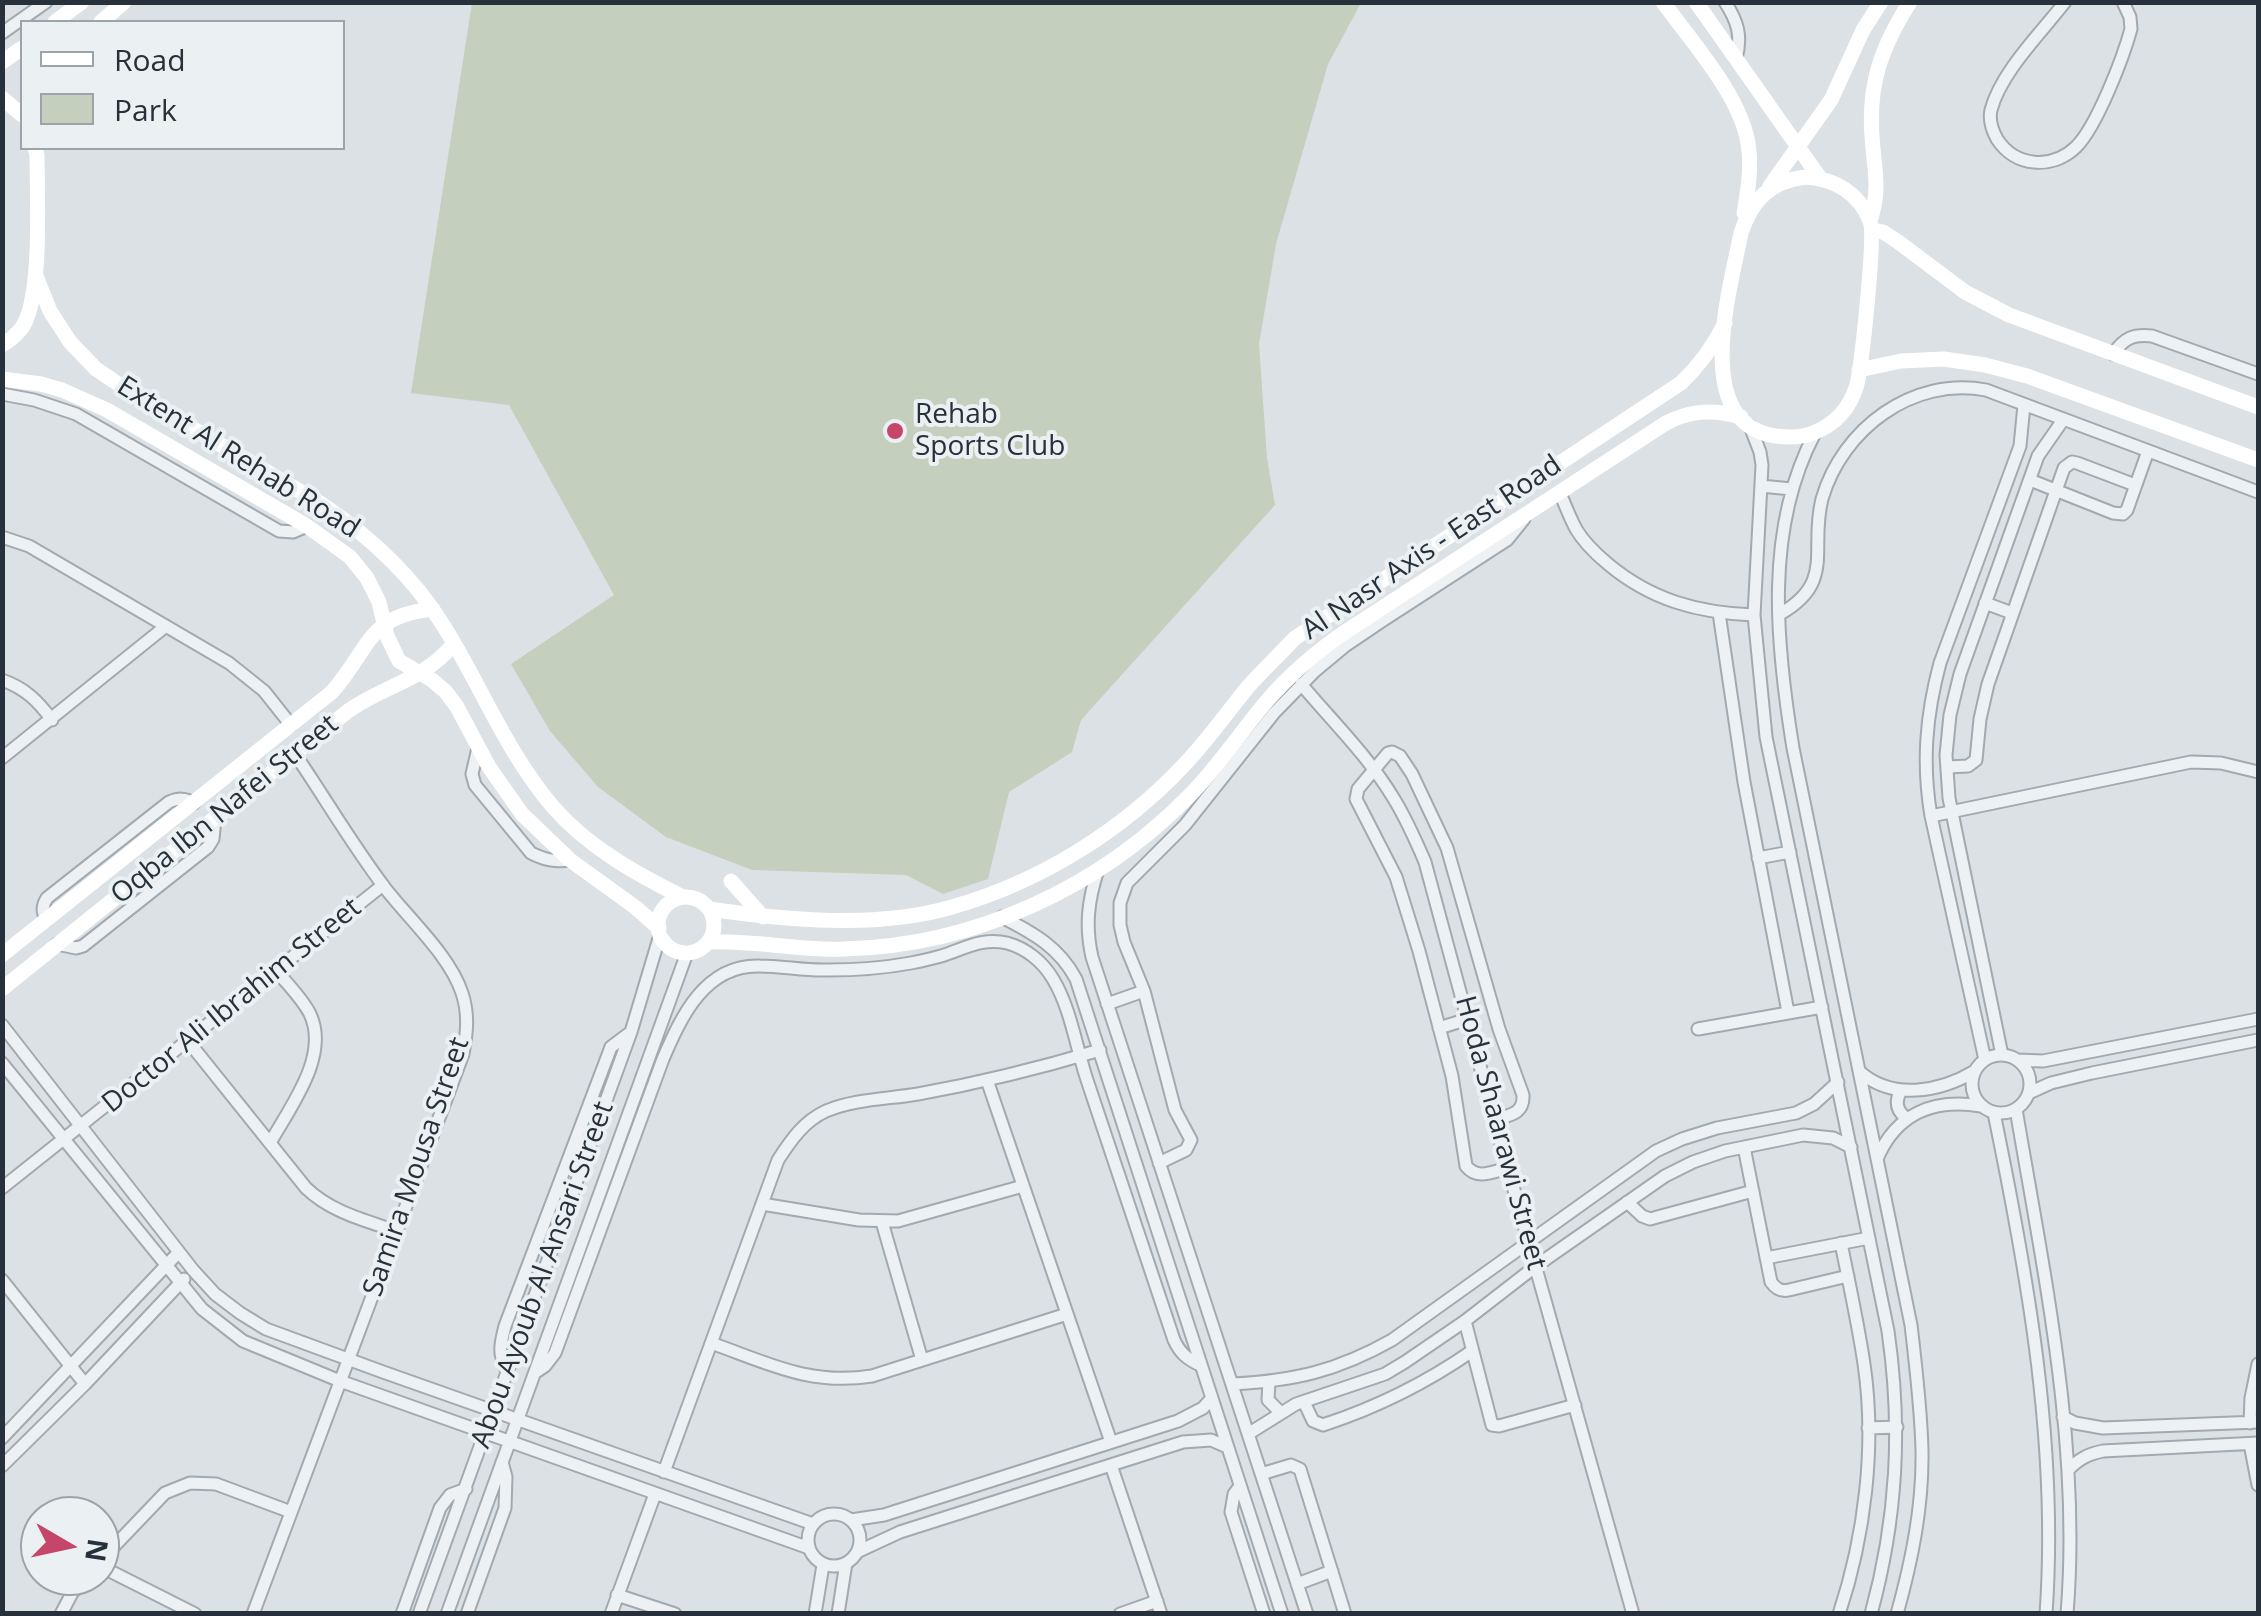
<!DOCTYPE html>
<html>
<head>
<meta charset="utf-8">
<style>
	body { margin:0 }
	#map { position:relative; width:2261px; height:1616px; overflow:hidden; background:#dce1e5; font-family:"Open Sans",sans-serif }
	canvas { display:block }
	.frame { position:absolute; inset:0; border:5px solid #27313b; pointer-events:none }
	.legend { position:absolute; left:20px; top:20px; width:325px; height:130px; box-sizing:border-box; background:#ebf0f3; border:2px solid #9da4a9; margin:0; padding:12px 18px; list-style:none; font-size:30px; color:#27313b }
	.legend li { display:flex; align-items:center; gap:20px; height:50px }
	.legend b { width:50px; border:2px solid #9da4a9 }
	.north { position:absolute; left:20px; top:1496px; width:100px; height:100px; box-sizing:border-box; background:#ebf0f3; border:2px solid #9da4a9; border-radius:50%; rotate:99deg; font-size:28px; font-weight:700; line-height:40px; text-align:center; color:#27313b }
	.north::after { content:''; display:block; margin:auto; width:35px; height:45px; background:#c6456b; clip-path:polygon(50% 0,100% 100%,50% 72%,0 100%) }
</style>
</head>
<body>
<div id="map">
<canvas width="2261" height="1616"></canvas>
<div class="frame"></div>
<ul class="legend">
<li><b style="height:12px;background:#fff"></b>Road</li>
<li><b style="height:28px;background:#c4cfbd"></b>Park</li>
</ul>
<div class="north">N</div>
</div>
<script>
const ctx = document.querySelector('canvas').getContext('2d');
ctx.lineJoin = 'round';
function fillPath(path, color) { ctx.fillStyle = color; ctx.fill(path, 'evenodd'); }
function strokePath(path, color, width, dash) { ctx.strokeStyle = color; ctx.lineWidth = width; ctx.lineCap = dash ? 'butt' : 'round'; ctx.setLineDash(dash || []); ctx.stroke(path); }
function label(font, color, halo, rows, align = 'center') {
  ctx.font = font + ' "Open Sans",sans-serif'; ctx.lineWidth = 8; ctx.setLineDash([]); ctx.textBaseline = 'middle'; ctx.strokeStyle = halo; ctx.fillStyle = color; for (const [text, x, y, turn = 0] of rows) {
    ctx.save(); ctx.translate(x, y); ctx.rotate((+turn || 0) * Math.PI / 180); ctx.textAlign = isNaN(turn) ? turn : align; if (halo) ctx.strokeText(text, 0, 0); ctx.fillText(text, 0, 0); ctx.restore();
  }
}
fillPath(new Path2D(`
	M472,3H1361L1328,64L1276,244L1259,344L1267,458L1275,505L1081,720L1072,752L1009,792L988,879L943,894L906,875L752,870L666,837L598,787L550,731L511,664L614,595L509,405L411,393Z`), '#c4cfbd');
const street = new Path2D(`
	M1725,2C1738,22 1742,36 1736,59
	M2065,2C2041,33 2001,72 1991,110C1989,119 1992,130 1997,139C2015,167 2052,170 2076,147C2097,126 2123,58 2131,29L2130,17L2123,2
	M2,33L46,2
	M2113,354C2124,338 2133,334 2152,336L2258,374
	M2,394L34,400L76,414L279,531L293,532L307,526
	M1750,426L1760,452L1762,465L1754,615L1766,737L1888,1331C1902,1428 1897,1519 1871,1614
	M1815,433C1764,529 1776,644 1793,748L1911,1325C1916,1367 1921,1409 1922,1450C1923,1506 1912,1560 1897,1614
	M2030,480L2113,513L2123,514L2127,510L2148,451
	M1761,486L1791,489
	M1560,493C1565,505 1570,518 1576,529C1584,543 1596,554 1608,564C1651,600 1698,613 1754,615
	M2,537L29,546L229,663L264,691L291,725
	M1985,603L2012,613
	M1719,613L1744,782L1788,1012
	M1780,614C1836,582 1809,550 1822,499C1842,429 1913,376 1986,390L2258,492
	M2,680C25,688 38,701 52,720
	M1301,684C1333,722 1369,757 1394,799C1407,820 1416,841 1425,862L1500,1140L1633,1614
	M478,748L472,774L475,785L531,853C545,860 555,862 570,860
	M2,758L166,626
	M1947,767L1968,766L1976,760L1980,719L1988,684L2064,468L2072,462L2077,463L2135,485
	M1931,816L2191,762L2221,763L2258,772
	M1758,858L1790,852
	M1098,870C1088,900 1085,926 1092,957L1307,1614
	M1002,917C1033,933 1059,947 1076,979L1282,1614
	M46,920C42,911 42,906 47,898L169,802C179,798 185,798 194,803
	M57,944L76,948L83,946L208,847L213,839L215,820
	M1107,1004L1144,991
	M2,1025L193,1270L215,1294L240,1313L266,1329L383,1372L813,1524
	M1439,1028L1468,1019
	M1698,1029L1822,1007
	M188,1041L306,1188C331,1212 364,1220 396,1231
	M1972 1084a29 29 0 1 1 58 0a29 29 0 1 1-58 0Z
	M2002,1055L1949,798L1946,755L1950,715L1960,674L2038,456L2063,420
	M1985,1060L1931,816C1922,763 1926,715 1940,663L2020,446L2024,405
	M2017,1060L2043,1061L2258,1019
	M2,1063L202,1309L243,1341L340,1381L809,1548
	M1859,1071C1892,1101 1940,1092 1975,1071
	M987,1080L1111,1442
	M1901,1090C1895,1101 1896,1110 1906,1118
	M2029,1093L2051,1083L2092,1073L2258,1040
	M2016,1109C2044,1275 2081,1445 2067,1614
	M1994,1113C2028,1278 2058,1445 2046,1614
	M1494,1120C1510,1115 1524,1114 1523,1095L1499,1029L1447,848L1412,774L1400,756L1392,752L1388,753L1358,789L1356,799L1396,877L1419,951L1452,1076L1466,1166C1477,1180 1492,1172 1508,1168
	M270,1143C290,1107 330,1056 310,1014C302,998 287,984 276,970
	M1744,1147L1771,1282C1776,1289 1781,1292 1789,1290L1848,1276
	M1877,1159C1896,1114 1933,1098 1981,1106
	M1159,1163L1186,1150L1191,1140L1175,1110L1144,991L1124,942L1120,925V903L1127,883L1185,825L1274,713L1315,671L1345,646L1382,621L1507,540L1524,519
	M2,1188L383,885
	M1627,1202L1642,1216L1650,1219L1753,1191
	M762,1204L859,1220L898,1221L1023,1186
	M882,1222L922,1360
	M1766,1258L1869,1238
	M2,1280L85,1384
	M1465,1321L1492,1425L1499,1426L1575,1405
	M711,1343C768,1363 810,1386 872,1376L1067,1314
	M507,1371C498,1354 500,1345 505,1326L611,1047L631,1032
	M536,1372L545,1366L555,1353L663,1059C681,1017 705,964 760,966C783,966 805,971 828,970C856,970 884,968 911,963C921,961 931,959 941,956C964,949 982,937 1007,943C1026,948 1043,962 1053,979C1071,1009 1076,1047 1087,1080C1116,1167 1145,1253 1174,1340C1180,1353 1187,1359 1200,1365
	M1269,1382L1268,1400L1280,1412
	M1232,1384C1294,1381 1337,1371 1392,1340L1656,1151L1682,1139L1717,1128L1796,1113L1814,1104L1838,1082
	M1304,1402L1313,1421L1323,1425C1378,1407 1426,1383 1472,1351
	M2063,1417L2075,1423L2103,1428L2258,1422
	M2250,1423L2251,1398L2258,1364
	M1868,1428L1897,1427
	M1248,1434L1296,1404L1385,1374L1405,1362L1465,1321L1536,1266L1665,1176L1693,1162L1725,1151L1803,1135L1833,1138L1851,1147
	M2,1438L179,1252
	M2250,1444L2258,1485
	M1111,1465L1161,1614
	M2,1466L85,1384L184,1279
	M2068,1470C2079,1459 2088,1454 2103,1451L2258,1443
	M664,1472L778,1160C791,1140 804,1121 826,1111C854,1099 888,1099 918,1094C979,1083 1040,1068 1100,1050
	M1261,1474L1291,1465L1300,1469L1345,1614
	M1240,1486L1234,1494L1231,1512L1264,1614
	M808 1540a26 26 0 1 1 52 0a26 26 0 1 1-52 0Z
	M851,1520L884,1515L1178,1421L1203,1408L1211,1399
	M857,1552L900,1532L1183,1442L1211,1440L1227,1447
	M100,1561L165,1493L190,1483L216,1484L291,1512
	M100,1566L195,1614
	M1297,1584L1332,1571
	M617,1595L675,1614
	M61,1614L72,1593L86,1576
	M253,1614L463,1054C467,1033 469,1014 462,993C450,956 409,919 385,888C353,846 325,798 295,754
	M402,1614L440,1508L450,1495L466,1489
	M419,1614L631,1032L660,935
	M447,1614L687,953
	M467,1614L505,1508L506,1477L502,1462
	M611,1614L655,1494
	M815,1614L823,1565
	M838,1614L846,1563
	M1120,1614L1157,1601
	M1839,1614C1865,1536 1876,1445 1864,1364C1858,1323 1849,1283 1841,1243`);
strokePath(street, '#a2a9af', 15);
strokePath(street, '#eef1f4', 11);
strokePath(new Path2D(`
	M1663,2C1692,42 1740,95 1748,143C1752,166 1748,190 1744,213
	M1696,2L1820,178
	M55,22L82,2
	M101,22L124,2
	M2,62L22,48
	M2,98L22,115
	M1806,177C1835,179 1859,193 1870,221C1876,235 1862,358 1858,380C1856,390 1852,399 1846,408C1833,426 1811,438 1788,437C1686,436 1730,291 1741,233C1752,199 1771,181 1806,177Z
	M1770,186L1831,100L1863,30L1881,2
	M1870,221C1881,187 1874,170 1872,136C1868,83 1882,46 1910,2
	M1873,230L1883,232L1897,241L1965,292L2009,315L2258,407
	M36,276L50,311L70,342L96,369L127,390L320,503C368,535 412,575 443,625C481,685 506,752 553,807C588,847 636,874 683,897
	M2,345C9,341 16,335 21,329C43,301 37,193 37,155L35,148
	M1859,370L1901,361L1944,359L1985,365L2027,376L2258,460
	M2,379L41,384L62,390L107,410L307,526L350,557L367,578L379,602L387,636L399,661L432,680L446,692L457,707L489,767L522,814L570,860L635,907L659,928
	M731,881L763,917
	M658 925a28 28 0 1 1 56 0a28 28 0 1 1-56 0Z
	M709,909C785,920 877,929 952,907C1040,882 1122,831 1184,765C1207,741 1226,714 1247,688C1262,671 1279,655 1295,638L1681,383C1700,365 1713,347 1725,323
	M708,942C754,940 799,951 844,949C974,946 1099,888 1189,796C1218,767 1240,733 1266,702C1289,675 1316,652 1345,632L1666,423C1691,410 1714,409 1741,417
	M2,955L332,692C371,648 366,616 433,609
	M2,989L348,711C387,684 421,682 454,644`), '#fff', 15);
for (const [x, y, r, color] of [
	[895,431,10,"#c6456b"]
]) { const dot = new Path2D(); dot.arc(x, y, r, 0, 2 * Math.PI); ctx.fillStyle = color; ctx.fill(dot); strokePath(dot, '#ebf0f3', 4); }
label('28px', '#27313b', '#ebf0f3', [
	["Rehab",915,415],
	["Sports Club",915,447]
], 'left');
label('28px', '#27313b', '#ebf0f3', [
	["Extent Al Rehab Road",238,458,32],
	["Al Nasr Axis - East Road",1432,548,-34],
	["Oqba Ibn Nafei Street",225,810,-39],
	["Doctor Ali Ibrahim Street",232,1006,-39],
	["Hoda Shaarawi Street",1500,1133,75],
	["Samira Mousa Street",417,1167,-71],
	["Abou Ayoub Al Ansari Street",543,1275,-70]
]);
</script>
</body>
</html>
